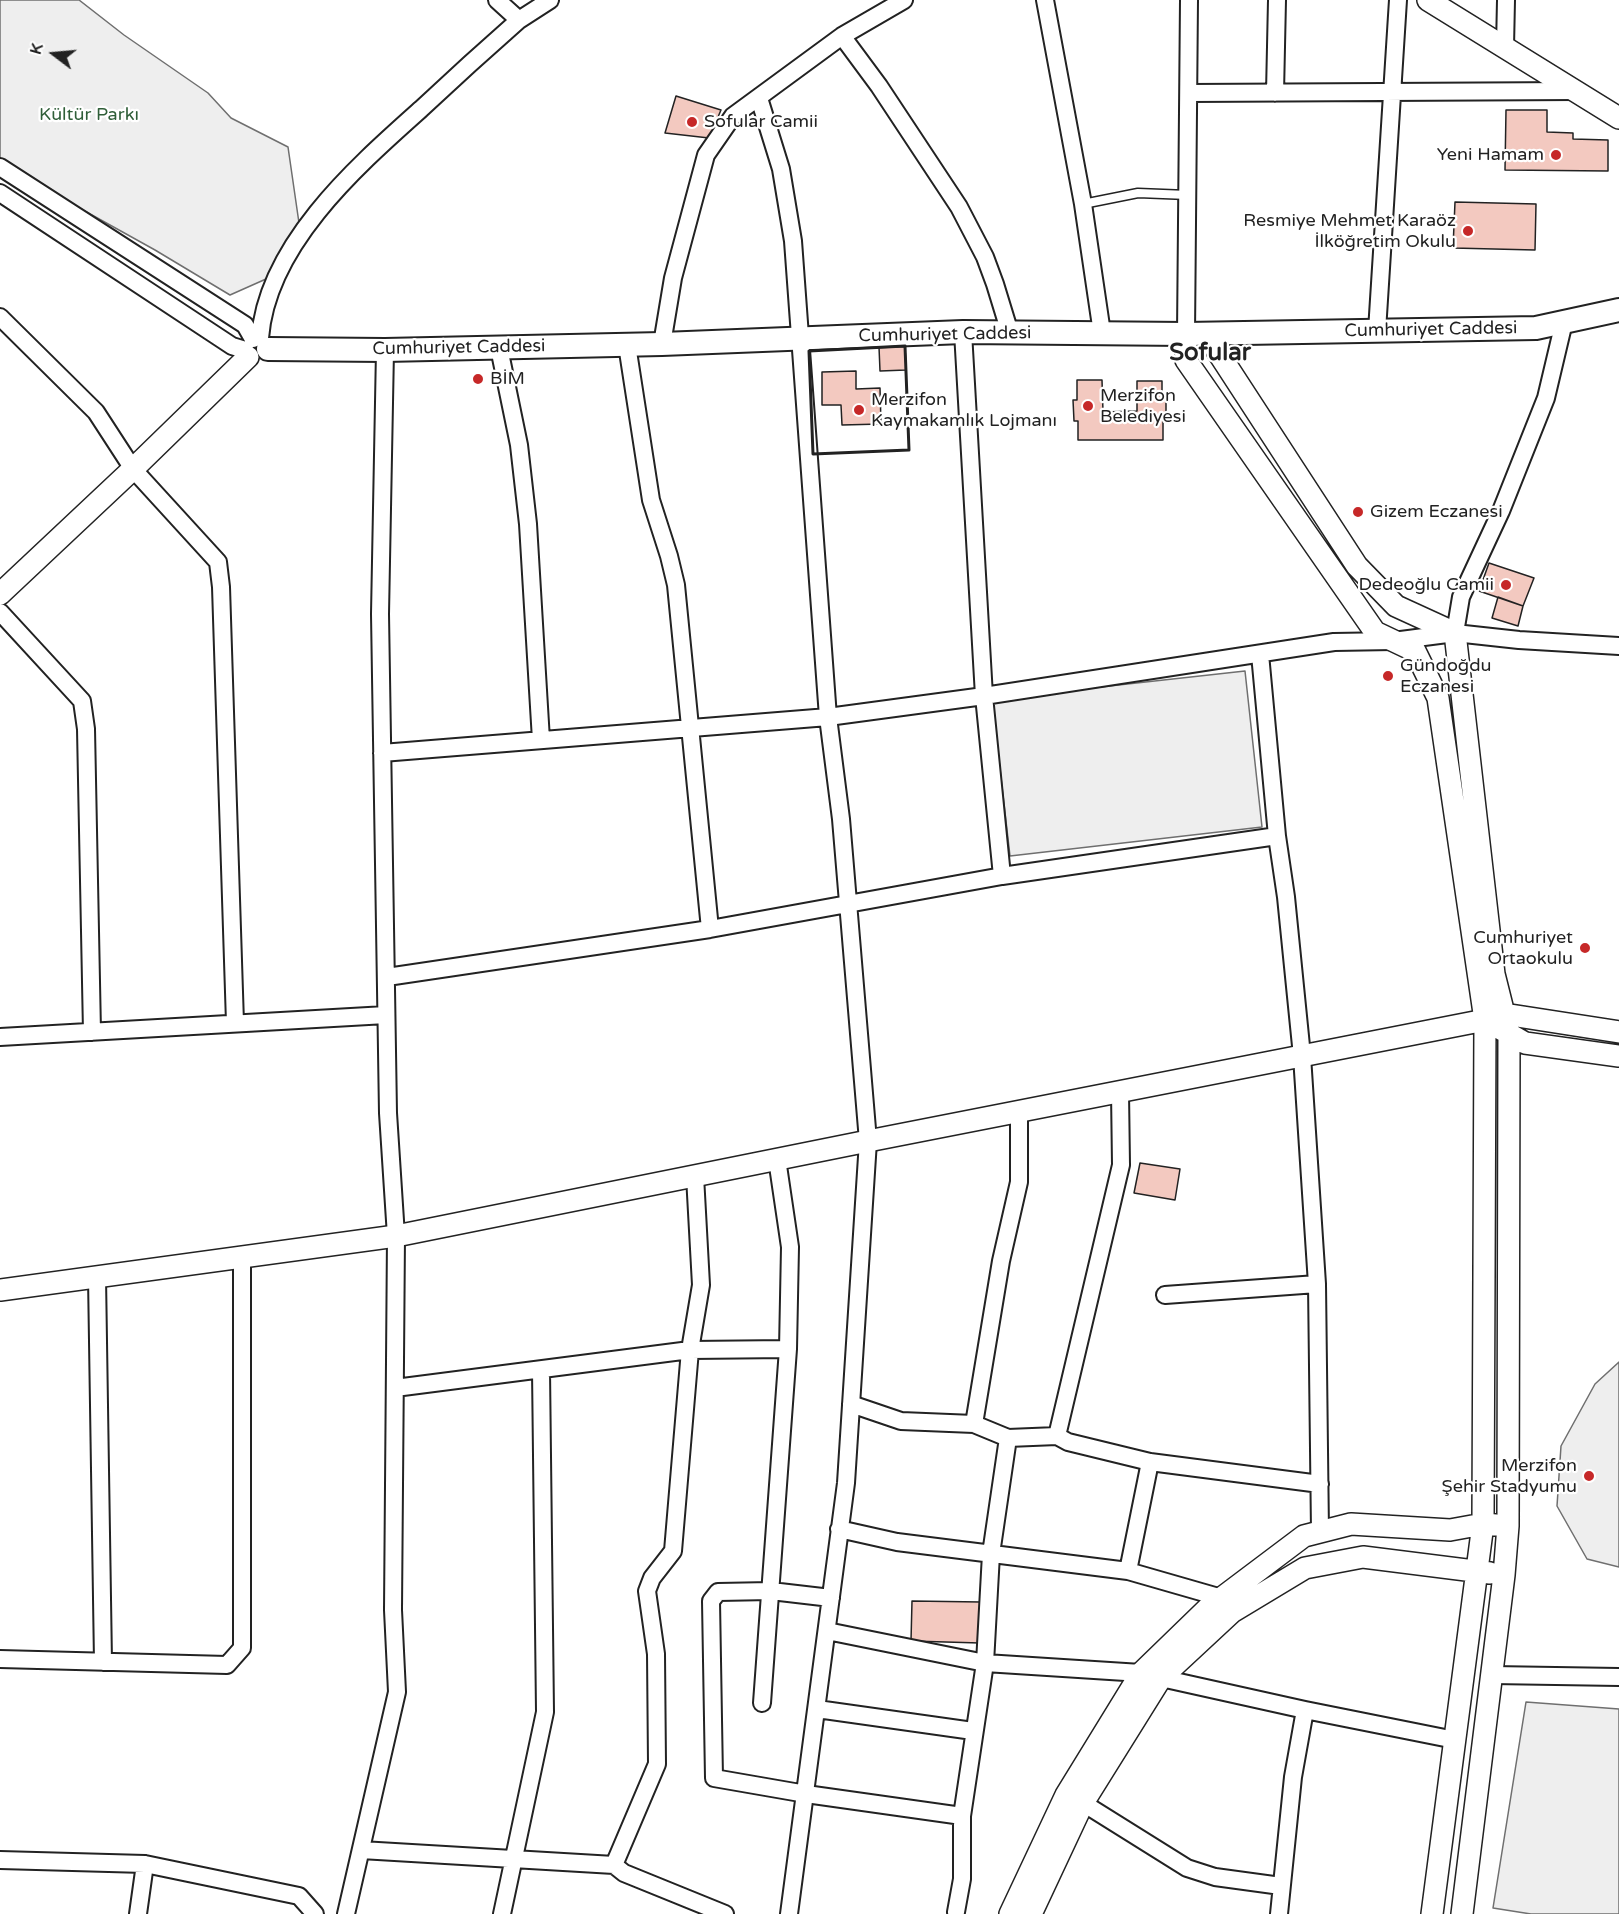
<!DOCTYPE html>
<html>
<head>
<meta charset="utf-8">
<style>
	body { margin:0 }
	#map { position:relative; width:1619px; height:1914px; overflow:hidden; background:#fff; font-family:"Varela Round",sans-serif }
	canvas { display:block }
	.north { position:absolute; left:24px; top:24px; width:60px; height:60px; -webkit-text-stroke:4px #fff; paint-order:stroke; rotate:286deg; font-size:16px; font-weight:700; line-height:24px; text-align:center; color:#222 }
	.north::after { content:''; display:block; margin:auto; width:21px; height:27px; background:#222; clip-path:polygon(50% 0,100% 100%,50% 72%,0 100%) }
</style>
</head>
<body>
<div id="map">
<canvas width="1619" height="1914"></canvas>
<div class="north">K</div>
</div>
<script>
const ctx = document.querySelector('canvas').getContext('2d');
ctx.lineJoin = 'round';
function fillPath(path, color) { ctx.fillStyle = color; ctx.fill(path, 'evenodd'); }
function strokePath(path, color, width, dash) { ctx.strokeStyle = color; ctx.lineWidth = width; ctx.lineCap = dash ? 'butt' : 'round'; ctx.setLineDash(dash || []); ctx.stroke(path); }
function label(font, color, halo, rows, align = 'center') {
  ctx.font = font + ' "Varela Round",sans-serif'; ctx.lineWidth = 4.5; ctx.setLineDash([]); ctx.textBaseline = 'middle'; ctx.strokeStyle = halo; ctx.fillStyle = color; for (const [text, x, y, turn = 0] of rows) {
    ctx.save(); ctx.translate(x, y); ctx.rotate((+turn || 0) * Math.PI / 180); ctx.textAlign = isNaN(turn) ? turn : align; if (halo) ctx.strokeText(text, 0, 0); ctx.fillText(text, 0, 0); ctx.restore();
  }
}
const green = new Path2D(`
	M0,0H79L124,35L208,93L231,118L288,147L299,223L266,279L230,295L155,250L0,164Z
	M1245,671L1262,827L1010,856L992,699Z
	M1619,1362V1567L1587,1559L1557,1506L1561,1446L1595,1384Z
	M1526,1702L1619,1709V1914H1531L1493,1908Z`);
fillPath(green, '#eee');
strokePath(green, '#6f6f6f', 1.5);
const building = new Path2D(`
	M676,96L721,110L709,138L665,133Z
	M1506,110H1547V132L1573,133V139L1608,140V171L1505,170Z
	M1455,202L1536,204L1535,250L1453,248Z
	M905,346L906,370L880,371L879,347Z
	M856,371V389L880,388L881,424L842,425L841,405H822V372Z
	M1077,380H1102L1103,412L1137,411V381H1162V400H1166V420H1163V440H1078V421H1074L1073,400H1077Z
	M1489,563L1534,578L1523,606L1479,591Z
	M1498,597L1523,606L1518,626L1492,618Z
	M1140,1163L1180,1169L1175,1200L1134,1193Z
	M912,1601L981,1602L980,1643L911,1641Z`);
fillPath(building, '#f3c9c0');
strokePath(building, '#222', 1.5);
const service = new Path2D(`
	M1083,204L1138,193L1188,195`);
const minor = new Path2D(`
	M497,0L519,20L550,0
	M1045,0L1083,204L1102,333
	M842,36L879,86L959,207L985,257L995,284L1010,333
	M1505,47L1506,0
	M1189,93L1576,91
	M1275,93L1277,0
	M759,98L781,169L793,241L828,717L841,819L868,1141L846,1483L789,1914
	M0,167L245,325L253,339
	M0,193L232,346L245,350
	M0,317L96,412L133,469L218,562L221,587L235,1023
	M1377,331L1398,0
	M963,332L984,696L1002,876
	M1186,334L1189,0
	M260,338C267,245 356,167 421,109C453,79 486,49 519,20
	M662,344L673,278L706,155L733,116L842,36L904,0
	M627,345L651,500L669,556L676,585L710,929
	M499,348L519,445L528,524L541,740
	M0,612L82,701L86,729L92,1032
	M1455,633L1461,597L1501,511L1546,398L1564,322
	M1260,654L1277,836L1286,897L1302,1056L1317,1284L1320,1532
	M382,753L828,717L984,696L1334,642L1393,641L1455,633L1519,640L1619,646
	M387,977L710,929L1002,876L1277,836
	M0,1037L386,1015
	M97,1277L103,1662
	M1165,1295L1317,1284
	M395,1388L690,1350L788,1349
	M851,1404L901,1421L974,1424L1008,1438L1057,1436L1068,1442L1150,1462L1320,1484
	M974,1424L1001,1261L1019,1182V1112
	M1057,1436L1121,1165L1120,1092
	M839,1529L897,1542L1128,1571L1222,1598
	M1128,1571L1150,1462
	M831,1598L771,1591L718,1592L711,1601L714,1778L806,1794L962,1816
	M827,1631L985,1663L1141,1673
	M0,1659L227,1665L242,1648V1257
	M1492,1675L1619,1677
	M1161,1678L1305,1710L1455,1740
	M762,1703L788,1349L790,1247L777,1159
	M817,1709L973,1731
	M1083,1803L1187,1868L1215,1877L1281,1886
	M361,1850L614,1865L624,1873L725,1914
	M0,1860L145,1864L299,1896L315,1914
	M614,1865L657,1764L656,1654L647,1591L652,1578L673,1551L690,1350L701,1285L695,1176
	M956,1912L962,1879V1816L985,1663L991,1554L1008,1438
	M138,1914L145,1864
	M346,1914L397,1692L393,1610L396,1236L388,1113L380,614L385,350
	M502,1914L545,1712L541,1370
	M1279,1914L1293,1777L1305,1710`);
const tertiary = new Path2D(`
	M1428,0L1619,118
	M1186,334V360L1375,632L1415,651L1438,698L1485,1020L1483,1524L1432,1914
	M1206,334L1357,566L1396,606L1455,633L1494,974L1509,1034L1508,1526L1504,1575L1462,1914
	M0,594L133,469L248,357
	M1499,1028L1525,1043L1619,1056
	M0,1290L396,1236L868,1141L1485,1020L1504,1014L1619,1032
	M1010,1914L1066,1795L1141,1673L1207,1609L1304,1536L1351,1524L1450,1530L1483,1524L1496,1525
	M1031,1914L1083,1803L1161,1678L1232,1612L1305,1568L1363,1557L1490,1573`);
const secondary = new Path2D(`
	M268,349L385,350L662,344L963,332L1186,334L1536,328L1619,310`);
strokePath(service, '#222', 11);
strokePath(minor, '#222', 20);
strokePath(tertiary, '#222', 24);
strokePath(secondary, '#222', 26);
strokePath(service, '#fff', 8);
strokePath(minor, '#fff', 16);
strokePath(tertiary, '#fff', 21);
strokePath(secondary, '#fff', 22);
strokePath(new Path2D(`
	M905,346L909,450L813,454L809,351Z`), '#222', 3);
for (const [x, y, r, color] of [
	[692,122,6,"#c62828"],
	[1556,155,6,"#c62828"],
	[1468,231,6,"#c62828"],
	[478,379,6,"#c62828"],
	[1088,406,6,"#c62828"],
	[859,410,6,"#c62828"],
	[1358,512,6,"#c62828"],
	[1506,585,6,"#c62828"],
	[1388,676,6,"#c62828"],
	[1585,948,6,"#c62828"],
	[1589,1476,6,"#c62828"]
]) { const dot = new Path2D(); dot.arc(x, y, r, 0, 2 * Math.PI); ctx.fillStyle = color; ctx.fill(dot); strokePath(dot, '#fff', 2); }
label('18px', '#2f5e38', '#fff', [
	["Kültür Parkı",89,115]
]);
label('18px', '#222', '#fff', [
	["Sofular Camii",704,122],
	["Yeni Hamam",1544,155,"right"],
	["Resmiye Mehmet Karaöz",1456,221,"right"],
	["İlköğretim Okulu",1456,242,"right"],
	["BİM",490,379],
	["Merzifon",1100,396],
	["Belediyesi",1100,417],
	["Merzifon",871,400],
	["Kaymakamlık Lojmanı",871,421],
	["Gizem Eczanesi",1370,512],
	["Dedeoğlu Camii",1494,585,"right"],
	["Gündoğdu",1400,666],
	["Eczanesi",1400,687],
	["Cumhuriyet",1573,938,"right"],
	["Ortaokulu",1573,959,"right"],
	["Merzifon",1577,1466,"right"],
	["Şehir Stadyumu",1577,1487,"right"]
], 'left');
label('18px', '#222', '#fff', [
	["Cumhuriyet Caddesi",1431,330,-1],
	["Cumhuriyet Caddesi",945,335,-1],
	["Cumhuriyet Caddesi",459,348,-1]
]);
label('bold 24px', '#222', '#fff', [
	["Sofular",1210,354]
]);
</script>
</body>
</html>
